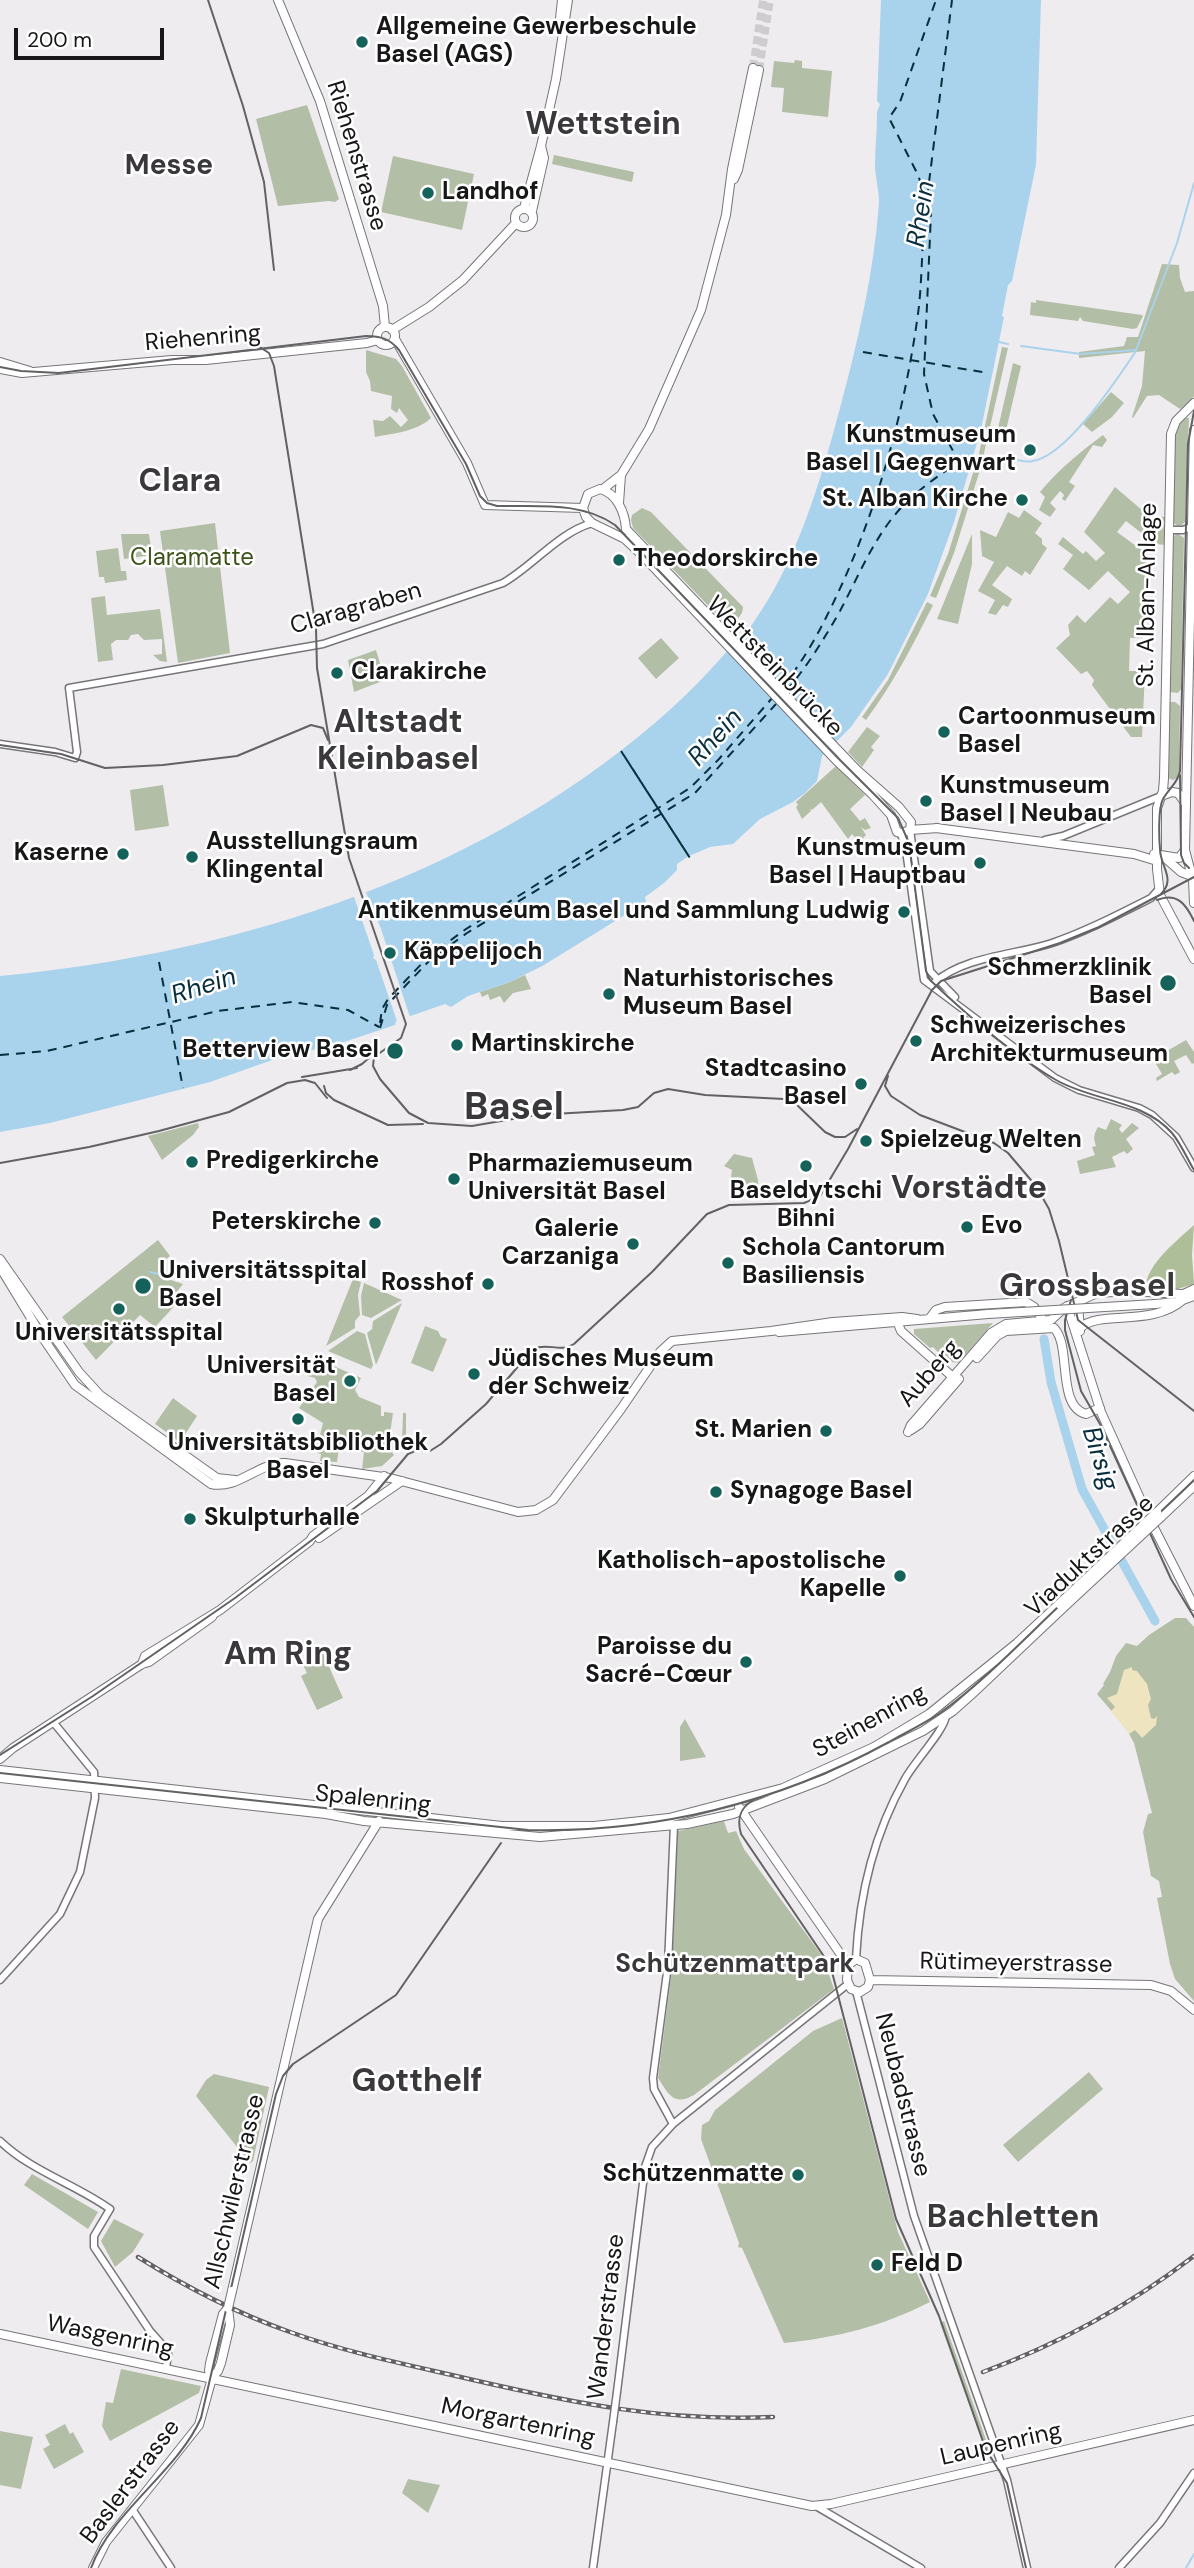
<!DOCTYPE html>
<html>
<head>
<meta charset="utf-8">
<style>
	body { margin:0 }
	#map { position:relative; width:1194px; height:2568px; overflow:hidden; background:#efecf0; font-family:"DM Sans",sans-serif }
	canvas { display:block }
	.scale { position:absolute; left:14px; top:28px; width:150px; height:32px; box-sizing:border-box; border:4px solid #181718; border-top:0; padding-left:9px; font-size:21px; line-height:24px; white-space:nowrap; color:#181718; -webkit-text-stroke:5px #fff; paint-order:stroke }
</style>
</head>
<body>
<div id="map">
<canvas width="1194" height="2568"></canvas>
<div class="scale">200 m</div>
</div>
<script>
const ctx = document.querySelector('canvas').getContext('2d');
ctx.lineJoin = 'round';
function fillPath(path, color) { ctx.fillStyle = color; ctx.fill(path, 'evenodd'); }
function strokePath(path, color, width, dash) { ctx.strokeStyle = color; ctx.lineWidth = width; ctx.lineCap = dash ? 'butt' : 'round'; ctx.setLineDash(dash || []); ctx.stroke(path); }
function label(font, color, halo, rows, align = 'center') {
  ctx.font = font + ' "DM Sans",sans-serif'; ctx.lineWidth = 5; ctx.setLineDash([]); ctx.textBaseline = 'middle'; ctx.strokeStyle = halo; ctx.fillStyle = color; for (const [text, x, y, turn = 0] of rows) {
    ctx.save(); ctx.translate(x, y); ctx.rotate((+turn || 0) * Math.PI / 180); ctx.textAlign = isNaN(turn) ? turn : align; if (halo) ctx.strokeText(text, 0, 0); ctx.fillText(text, 0, 0); ctx.restore();
  }
}
fillPath(new Path2D(`
	M795,60L802,61V68L832,71L828,117L782,112L784,88L771,87L774,61L794,63Z
	M307,105L339,199L335,202L329,201L278,206L256,119Z
	M554,155L634,172L632,182L552,164Z
	M393,156L474,174L462,230L381,212Z
	M1162,264L1179,265L1180,278L1185,292L1194,291V396L1189,404L1180,409L1159,395L1147,396L1133,418L1132,417L1142,386L1145,351L1079,358V352L1124,346L1127,337H1138Z
	M1036,300L1142,315L1143,316L1137,328L1133,329L1083,321L1080,317L1078,321L1030,315L1031,302L1036,303Z
	M1002,347L1008,348L982,462L977,463Z
	M366,350L396,359L402,366L431,418C416,432 394,433 375,437L373,420L383,421L390,416L401,427L408,420L399,408L397,413L391,409L392,396L371,391L370,381L366,372Z
	M1013,363L1021,366L1004,439L996,437Z
	M1111,392L1124,403L1112,417L1092,432L1083,424Z
	M1184,417L1189,418L1185,522L1181,526H1177L1173,522L1175,428Z
	M1103,435L1107,440L1102,447L1093,445L1069,482L1075,486L1065,501L1062,499L1064,495L1060,491L1050,503L1056,509L1050,517L1039,510L1045,497L1040,492C1058,470 1080,452 1103,435Z
	M974,470H980L954,553L936,598L930,596L948,554Z
	M1115,487L1149,516L1166,517V545L1156,544L1126,521L1117,532L1147,554L1143,638H1130L1129,671H1145L1142,737H1131L1092,685L1094,680L1087,671L1081,674L1056,648L1070,635L1068,625L1077,615L1085,623L1110,597L1118,604L1130,592L1108,571L1089,590L1063,569L1073,555L1058,544L1063,537L1083,554L1086,551L1096,561L1105,553L1084,532Z
	M642,508L651,512L743,607C743,616 735,622 727,625L633,528L631,520L632,515Z
	M1024,510L1042,523L1035,533L1042,539V544L1047,548L1030,575L1025,571L1022,576L1007,566L992,585L1012,599L1008,607L1003,605L996,615L988,613L995,600L978,591L994,562L982,556L980,530L996,537L1008,512L1019,518Z
	M215,523L230,653L178,663L160,531Z
	M1177,533L1184,538L1181,689L1178,693L1170,692L1172,538Z
	M121,534H149L152,555L124,559Z
	M972,534V564L958,624L937,619Z
	M118,548L121,571H126L127,580L105,583L104,577H99L96,551Z
	M105,596L107,615L160,609L167,662L160,661L153,655L162,654V639L144,640L138,634L131,635L128,640H116L111,644L113,660L98,662L91,598Z
	M927,602L933,605C913,645 893,684 866,720L862,717L888,680Z
	M661,638L679,658L656,679L638,658Z
	M376,650L385,680L354,692L348,660Z
	M1170,702H1175L1180,706L1179,772L1177,778L1173,780L1168,778L1167,772L1168,705Z
	M867,727L880,736L871,747L874,750L862,767L848,752Z
	M836,766L865,795L850,809L860,821L865,818L871,828L865,830L861,827L866,835L859,842L852,834L848,839L821,802L812,810L810,809L811,811L802,819L796,807L798,805L796,802Z
	M163,785L169,826L135,831L130,790Z
	M525,975L531,989L513,993L504,1003L500,996L490,1000L488,994L482,997L480,992L510,982Z
	M1186,1040L1194,1052V1063L1192,1064L1186,1055L1174,1061L1180,1072L1175,1075L1172,1072L1157,1081L1156,1078L1162,1074L1153,1059Z
	M1111,1119L1122,1125L1119,1129L1122,1133L1132,1123L1139,1128L1126,1139L1133,1149L1127,1154L1124,1151L1112,1157L1116,1167L1080,1174L1077,1161L1095,1155L1092,1147L1096,1146C1093,1137 1094,1134 1098,1127L1106,1130Z
	M198,1123L199,1127L193,1135L162,1160L148,1136Z
	M734,1154L752,1158L758,1180L759,1195L729,1193L732,1170L724,1166Z
	M158,1240L170,1256L161,1263L168,1279L183,1284L175,1294L181,1299L155,1327L140,1315L96,1360L62,1317Z
	M353,1279L361,1282L358,1295L360,1315L355,1321V1328L326,1346Z
	M364,1283L402,1300L371,1318L362,1315L361,1296Z
	M402,1303L376,1365L367,1333L372,1329L373,1321Z
	M993,1323L959,1362C949,1365 940,1354 933,1347L930,1348L914,1334V1329Z
	M425,1326L438,1331L441,1337L447,1339L433,1372L411,1363Z
	M357,1331L365,1334L373,1365L371,1369L328,1351Z
	M320,1360L361,1378L355,1390L359,1397L381,1406V1416H384V1412L393,1413L389,1441L402,1443L403,1413H406V1442L396,1452L393,1450L391,1451L394,1455L382,1466L362,1469L364,1452L339,1448L337,1462L320,1461L321,1454L317,1453L318,1440L323,1441L319,1439L323,1423L299,1408L317,1382L315,1378L308,1376Z
	M173,1398L197,1416L180,1442L155,1424Z
	M1175,1618H1186L1194,1627V2001L1175,1979L1170,1964L1157,1898L1162,1897L1159,1881L1151,1876L1143,1832L1148,1814L1152,1813L1134,1743L1126,1728L1097,1694L1104,1685L1103,1684L1110,1672L1116,1656L1126,1643L1137,1646L1149,1635Z
	M322,1651L343,1698L317,1710L301,1676L307,1673L301,1661Z
	M685,1719L706,1757L680,1761V1727Z
	M724,1821L728,1833L736,1831L744,1849L823,1957L834,1989L694,2095C673,2107 668,2093 658,2078L672,1969L678,1831Z
	M842,2018L898,2232L930,2302C883,2326 836,2338 784,2343L742,2248L738,2247L739,2243L701,2139L702,2125L709,2121L715,2110L813,2031Z
	M1089,2072L1103,2089L1018,2162L1003,2145Z
	M214,2074L269,2087L253,2161L250,2163L196,2096L206,2080Z
	M32,2174L98,2212L88,2229L24,2185Z
	M114,2219L144,2234L133,2252L115,2267L101,2241Z
	M944,2321L990,2451L986,2452L940,2323Z
	M121,2369L201,2386L199,2393L110,2441L102,2426L106,2402L113,2403Z
	M65,2424L70,2434L73,2432L84,2452L54,2469L43,2449L50,2445L45,2435Z
	M0,2431L33,2437L21,2489L0,2485Z
	M408,2479L440,2485L428,2513L402,2493Z`), '#b3bea6');
fillPath(new Path2D(`
	M1194,1225L1192,1255L1194,1284L1171,1291L1145,1289C1147,1263 1177,1241 1194,1225Z`), '#adbe98');
fillPath(new Path2D(`
	M1132,1667V1670L1137,1671L1147,1684L1151,1699L1148,1705L1151,1718L1154,1719L1157,1716L1156,1725L1142,1738L1135,1730L1129,1734L1111,1711L1115,1707L1107,1698L1117,1694L1124,1670Z`), '#eee4bf');
fillPath(new Path2D(`
	M881,0H1041L1036,165L1012,281L1008,285L1002,316L1004,317L981,429L954,522L928,594L888,674L851,727L822,756L817,781L805,793L793,802L760,819L733,844L710,847L689,856L677,864V870L664,883L645,897L646,902L544,965L510,982L468,996L451,1007L445,1004L396,1021L395,1025L338,1044L275,1059L210,1082L50,1123L0,1132V976C242,953 491,873 674,706C695,687 713,667 732,646C739,640 746,634 751,626C797,562 820,483 840,408C858,341 874,272 879,203C879,191 876,180 875,168C875,150 877,131 877,112L880,104L877,101Z`), '#a9d2ec');
fillPath(new Path2D(`
	M365,890L381,929L410,1017L397,1021L376,960L373,958L374,955L353,894Z`), '#efecf0');
strokePath(new Path2D(`
	M999,342L1008,344
	M1021,346L1081,354L1136,350L1177,243L1194,183
	M1012,459C1019,460 1026,463 1033,461C1067,456 1117,379 1136,351
	M992,463L1005,461
	M150,1272L163,1275
	M1186,2568L1194,2554`), '#a9d2ec', 2);
strokePath(new Path2D(`
	M1044,1339L1051,1382L1082,1489L1155,1621`), '#a9d2ec', 9);
strokePath(new Path2D(`
	M927,198L952,0
	M863,352L988,373
	M782,687C808,656 826,619 843,582C880,499 904,411 917,321C923,282 921,243 926,204
	M786,691C807,667 824,639 840,611C856,581 869,549 890,521C908,497 933,479 959,462L933,414L924,374L931,213L918,175L889,118L900,102L936,0
	M621,751L690,858L623,754L686,852
	M159,962L183,1088
	M380,1023L382,1009L388,999L429,956L466,929L690,788L719,759L773,697
	M380,1028L387,1005L431,959L467,933L695,793L776,704
	M0,1055L47,1051L218,1011L292,1002L348,1010L379,1027`), '#082d3f', 2, [9, 7]);
strokePath(new Path2D(`
	M753,68L763,0
	M759,70L770,0`), '#cfccd0', 8, [8, 4]);
const minor = new Path2D(`
	M1169,530H1183L1194,526
	M0,744L55,752L75,758L77,752L69,688L323,644L503,583C533,566 558,533 592,523
	M910,830L930,971L955,997
	M900,833L905,843L924,980L1055,1078L1079,1090L1139,1108L1152,1115L1176,1137L1194,1168
	M1045,840L1063,836L1161,796
	M935,982C965,956 1015,955 1052,943C1087,931 1119,914 1151,898L1159,889
	M856,1959C859,1896 874,1834 905,1779C914,1762 944,1731 946,1716
	M0,1980L60,1914L80,1872L95,1798L94,1772L54,1723
	M856,1991L914,2216L1007,2480L1027,2568
	M673,2124L654,2089L653,2078L668,1965L674,1825
	M0,2141C31,2171 75,2184 110,2209L94,2236V2247L150,2331L166,2349L168,2354L166,2368
	M617,2392L645,2167L652,2147L673,2124L848,1984
	M816,2506L921,2568
	M132,2509L171,2568
	M593,2568L613,2422
	M1119,2568L1160,2523L1194,2473`);
const major = new Path2D(`
	M278,0L320,101L383,306L385,327
	M559,28L562,0
	M734,179L738,170L759,70
	M524,208L541,146L556,79L568,0
	M515 218a9 9 0 1 1 18 0a9 9 0 1 1-18 0Z
	M532,211L544,158L541,146
	M377 336a9 9 0 1 1 18 0a9 9 0 1 1-18 0Z
	M392,330L429,307L463,280L516,223
	M395,339L467,463L485,505L583,508
	M0,362L30,371
	M0,369L22,373L172,360H206L367,343L378,340
	M1194,403L1176,421L1171,434L1164,778L1163,791L1157,808V869L1160,895L1194,959
	M1194,430L1185,850L1193,880L1194,903
	M603,489L621,475L649,429L701,310L726,215L732,169L753,68
	M619,503L621,475
	M626,529C625,513 617,493 600,489L588,494L583,508L586,517L592,523L625,539L643,556L836,760L872,794L891,815L897,832L902,833L910,830L938,828
	M626,529L857,770L899,807L911,822L910,830
	M1161,796L1172,792L1178,793L1185,803
	M936,828L1134,854L1157,861
	M1154,854L1179,858L1185,850
	M1164,857L1181,872L1194,877
	M0,1259L79,1372L100,1395L217,1478L235,1480
	M0,1267L43,1338L75,1385L211,1484C238,1490 259,1462 285,1463L390,1478L518,1512L536,1510L553,1500L621,1409L660,1352L672,1341L771,1331L833,1322L902,1317L917,1319
	M1179,1296L1194,1289
	M1078,1303L1080,1331
	M1155,1304L1177,1302L1194,1296
	M1067,1306L1101,1412L1147,1514L1194,1606
	M930,1318L936,1310L945,1307L1026,1302L1034,1307L1044,1321
	M901,1319L899,1326L901,1331L955,1379
	M1080,1328C1101,1309 1150,1328 1183,1300
	M779,1332L988,1314
	M977,1358L997,1336L1006,1331L1054,1328C1072,1346 1056,1406 1086,1414L1100,1408
	M911,1430L920,1424L959,1379
	M908,1432L911,1425L991,1333L1006,1324L1051,1320L1064,1308L1097,1293L1130,1291L1182,1294
	M1157,1512L1194,1476
	M1161,1517L1194,1486
	M319,1538L402,1481
	M142,1664L145,1656L220,1610L310,1541L313,1536L368,1496L384,1476
	M0,1759L13,1748L142,1664L149,1662L212,1617
	M0,1770L502,1826H594L669,1818L783,1788L874,1747L929,1714L1017,1643L1059,1604
	M0,1778L326,1814L364,1821L540,1837L687,1824L733,1814L825,1779L923,1731L953,1711L971,1695L1063,1608
	M739,1807L848,1965
	M856,1959L865,1963L870,1980L868,1987L860,1992L851,1989L847,1980L848,1965Z
	M870,1980L1151,1985L1171,1991L1194,2010
	M232,2291L318,1919L379,1821
	M0,2334L812,2506L831,2504L1194,2420
	M212,2378L209,2371L210,2363L223,2314L228,2308
	M93,2568L106,2542L199,2425L212,2378L218,2371L221,2363L230,2325L228,2308`);
strokePath(minor, '#777579', 9);
strokePath(major, '#777579', 10);
strokePath(minor, '#fff', 6);
strokePath(major, '#fff', 8);
strokePath(new Path2D(`
	M208,0L243,106L264,182L274,270
	M258,346L269,353L274,366L316,628L317,668L349,858L406,1024L401,1038L374,1057L373,1066L380,1079L409,1113L428,1123L472,1126L536,1115L623,1110L638,1107L654,1093L668,1089L705,1095L784,1099L797,1105L825,1132L835,1137H845L857,1129
	M0,367L21,371L59,373L366,336C381,336 390,339 399,350L466,464L480,496L487,503L497,506C536,507 581,501 615,525L837,757L898,818L909,843L926,971L930,980C968,1016 1011,1054 1056,1080C1093,1101 1143,1100 1172,1133C1181,1144 1187,1158 1194,1170
	M0,745L61,754L105,768L163,765L237,756L311,725L323,728L328,740
	M1180,775L1181,855L1184,863L1189,868
	M1160,895C1177,879 1160,867 1160,849C1159,838 1158,808 1163,799C1169,788 1178,783 1180,771L1188,444L1194,411
	M1157,900C1177,892 1186,904 1194,921
	M350,1070L362,1064L378,1050
	M888,1076L885,1086L891,1096L920,1115L994,1143L1008,1153L1036,1186L1049,1209L1059,1241L1078,1320L1194,1411
	M302,1077L357,1068
	M324,1086L326,1093L334,1100L388,1125L423,1124
	M0,1163L89,1147L159,1131L229,1112L287,1083L305,1080L315,1083L327,1098
	M1071,1300L1065,1320V1330L1081,1391L1100,1424L1171,1579L1194,1617
	M0,1755L93,1696L235,1598L377,1491L408,1454L415,1451H430L441,1444L486,1404L533,1349C547,1342 560,1353 574,1344L652,1272L707,1214L729,1205L804,1203L820,1196L848,1149L932,990L941,981L1060,943L1099,927L1194,877
	M0,1773L528,1830C655,1833 778,1803 889,1742C906,1732 924,1724 940,1713C983,1682 1020,1643 1058,1607C1103,1564 1150,1523 1194,1480
	M752,1801C739,1809 737,1820 741,1834L823,1955L832,1972L896,2219L939,2316L986,2450L1007,2483L1026,2568
	M91,2568C111,2512 178,2471 201,2418L276,2094L283,2076L293,2064L396,1995L501,1843`), '#626163', 2);
const rail = new Path2D(`
	M138,2257C186,2287 236,2313 290,2332C348,2353 409,2365 469,2379C573,2403 665,2422 773,2417
	M983,2372C1059,2344 1130,2305 1194,2256`);
strokePath(rail, '#626163', 4.5);
strokePath(rail, '#fff', 2, [5]);
const minorBridge = new Path2D(`
	M613,2422L617,2392`);
const majorBridge = new Path2D(`
	M988,1314L1155,1304
	M1059,1604L1157,1512
	M1063,1608L1161,1517
	M228,2308L232,2291`);
strokePath(minorBridge, '#777579', 9, []);
strokePath(majorBridge, '#777579', 10, []);
strokePath(minorBridge, '#fff', 6);
strokePath(majorBridge, '#fff', 8);
for (const [x, y, r, color] of [
	[362,42,7,"#15625b"],
	[428,193,7,"#15625b"],
	[1030,450,7,"#15625b"],
	[1022,500,7,"#15625b"],
	[619,560,7,"#15625b"],
	[337,673,7,"#15625b"],
	[944,732,7,"#15625b"],
	[926,801,7,"#15625b"],
	[123,854,7,"#15625b"],
	[192,857,7,"#15625b"],
	[980,863,7,"#15625b"],
	[904,912,7,"#15625b"],
	[390,953,7,"#15625b"],
	[1168,983,9,"#15625b"],
	[609,994,7,"#15625b"],
	[916,1041,7,"#15625b"],
	[457,1045,7,"#15625b"],
	[395,1051,9,"#15625b"],
	[861,1084,7,"#15625b"],
	[866,1141,7,"#15625b"],
	[192,1162,7,"#15625b"],
	[806,1166,7,"#15625b"],
	[454,1179,7,"#15625b"],
	[375,1223,7,"#15625b"],
	[967,1227,7,"#15625b"],
	[633,1244,7,"#15625b"],
	[728,1263,7,"#15625b"],
	[488,1284,7,"#15625b"],
	[143,1286,9,"#15625b"],
	[119,1309,7,"#15625b"],
	[474,1374,7,"#15625b"],
	[350,1381,7,"#15625b"],
	[298,1419,7,"#15625b"],
	[826,1431,7,"#15625b"],
	[716,1492,7,"#15625b"],
	[190,1519,7,"#15625b"],
	[900,1576,7,"#15625b"],
	[746,1662,7,"#15625b"],
	[798,2175,7,"#15625b"],
	[877,2265,7,"#15625b"]
]) { const dot = new Path2D(); dot.arc(x, y, r, 0, 2 * Math.PI); ctx.fillStyle = color; ctx.fill(dot); strokePath(dot, '#fff', 2.5); }
label('bold 24px', '#181718', '#fff', [
	["Allgemeine Gewerbeschule",376,28],
	["Basel (AGS)",376,56],
	["Landhof",442,193],
	["Kunstmuseum",1016,436,"right"],
	["Basel | Gegenwart",1016,464,"right"],
	["St. Alban Kirche",1008,500,"right"],
	["Theodorskirche",633,560],
	["Clarakirche",351,673],
	["Cartoonmuseum",958,718],
	["Basel",958,746],
	["Kunstmuseum",940,787],
	["Basel | Neubau",940,815],
	["Ausstellungsraum",206,843],
	["Klingental",206,871],
	["Kunstmuseum",966,849,"right"],
	["Basel | Hauptbau",966,877,"right"],
	["Kaserne",109,854,"right"],
	["Antikenmuseum Basel und Sammlung Ludwig",890,912,"right"],
	["Käppelijoch",404,953],
	["Schmerzklinik",1152,969,"right"],
	["Basel",1152,997,"right"],
	["Naturhistorisches",623,980],
	["Museum Basel",623,1008],
	["Schweizerisches",930,1027],
	["Architekturmuseum",930,1055],
	["Martinskirche",471,1045],
	["Betterview Basel",379,1051,"right"],
	["Stadtcasino",847,1070,"right"],
	["Basel",847,1098,"right"],
	["Spielzeug Welten",880,1141],
	["Predigerkirche",206,1162],
	["Pharmaziemuseum",468,1165],
	["Universität Basel",468,1193],
	["Baseldytschi",806,1192,"center"],
	["Bihni",806,1220,"center"],
	["Peterskirche",361,1223,"right"],
	["Evo",981,1227],
	["Galerie",619,1230,"right"],
	["Carzaniga",619,1258,"right"],
	["Schola Cantorum",742,1249],
	["Basiliensis",742,1277],
	["Universitätsspital",159,1272],
	["Basel",159,1300],
	["Rosshof",474,1284,"right"],
	["Universitätsspital",119,1334,"center"],
	["Jüdisches Museum",488,1360],
	["der Schweiz",488,1388],
	["Universität",336,1367,"right"],
	["Basel",336,1395,"right"],
	["St. Marien",812,1431,"right"],
	["Universitätsbibliothek",298,1444,"center"],
	["Basel",298,1472,"center"],
	["Synagoge Basel",730,1492],
	["Skulpturhalle",204,1519],
	["Katholisch-apostolische",886,1562,"right"],
	["Kapelle",886,1590,"right"],
	["Paroisse du",732,1648,"right"],
	["Sacré-Cœur",732,1676,"right"],
	["Schützenmatte",784,2175,"right"],
	["Feld D",891,2265]
], 'left');
label('24px', '#181718', '#fff', [
	["Riehenstrasse",356,156,73],
	["Riehenring",203,339,-5],
	["St. Alban-Anlage",1148,595,-89],
	["Claragraben",356,609,-16],
	["Wettsteinbrücke",774,667,46],
	["Auberg",930,1374,-49],
	["Viaduktstrasse",1090,1557,-43],
	["Steinenring",870,1722,-29],
	["Spalenring",373,1800,6],
	["Rütimeyerstrasse",1016,1964,1],
	["Neubadstrasse",902,2095,76],
	["Allschwilerstrasse",235,2192,-77],
	["Wanderstrasse",607,2317,-83],
	["Wasgenring",110,2337,12],
	["Morgartenring",518,2423,12],
	["Laupenring",1001,2445,-13],
	["Baslerstrasse",131,2482,-53]
]);
label('24px', '#3e531a', '#fff', [
	["Claramatte",192,559]
]);
label('italic 26px', '#082d3f', '#fff', [
	["Rhein",922,214,-81],
	["Rhein",716,738,-48],
	["Rhein",204,987,-18],
	["Birsig",1099,1459,72]
]);
label('bold 26px', '#3a383b', '#fff', [
	["Schützenmattpark",735,1965]
]);
label('bold 28px', '#3a383b', '#fff', [
	["Messe",169,167]
]);
label('bold 32px', '#3a383b', '#fff', [
	["Wettstein",603,126],
	["Clara",180,483],
	["Altstadt",398,724],
	["Kleinbasel",398,761],
	["Vorstädte",969,1190],
	["Grossbasel",1087,1288],
	["Am Ring",288,1656],
	["Gotthelf",417,2083],
	["Bachletten",1013,2219]
]);
label('bold 38px', '#3a383b', '#fff', [
	["Basel",514,1109]
]);
</script>
</body>
</html>
